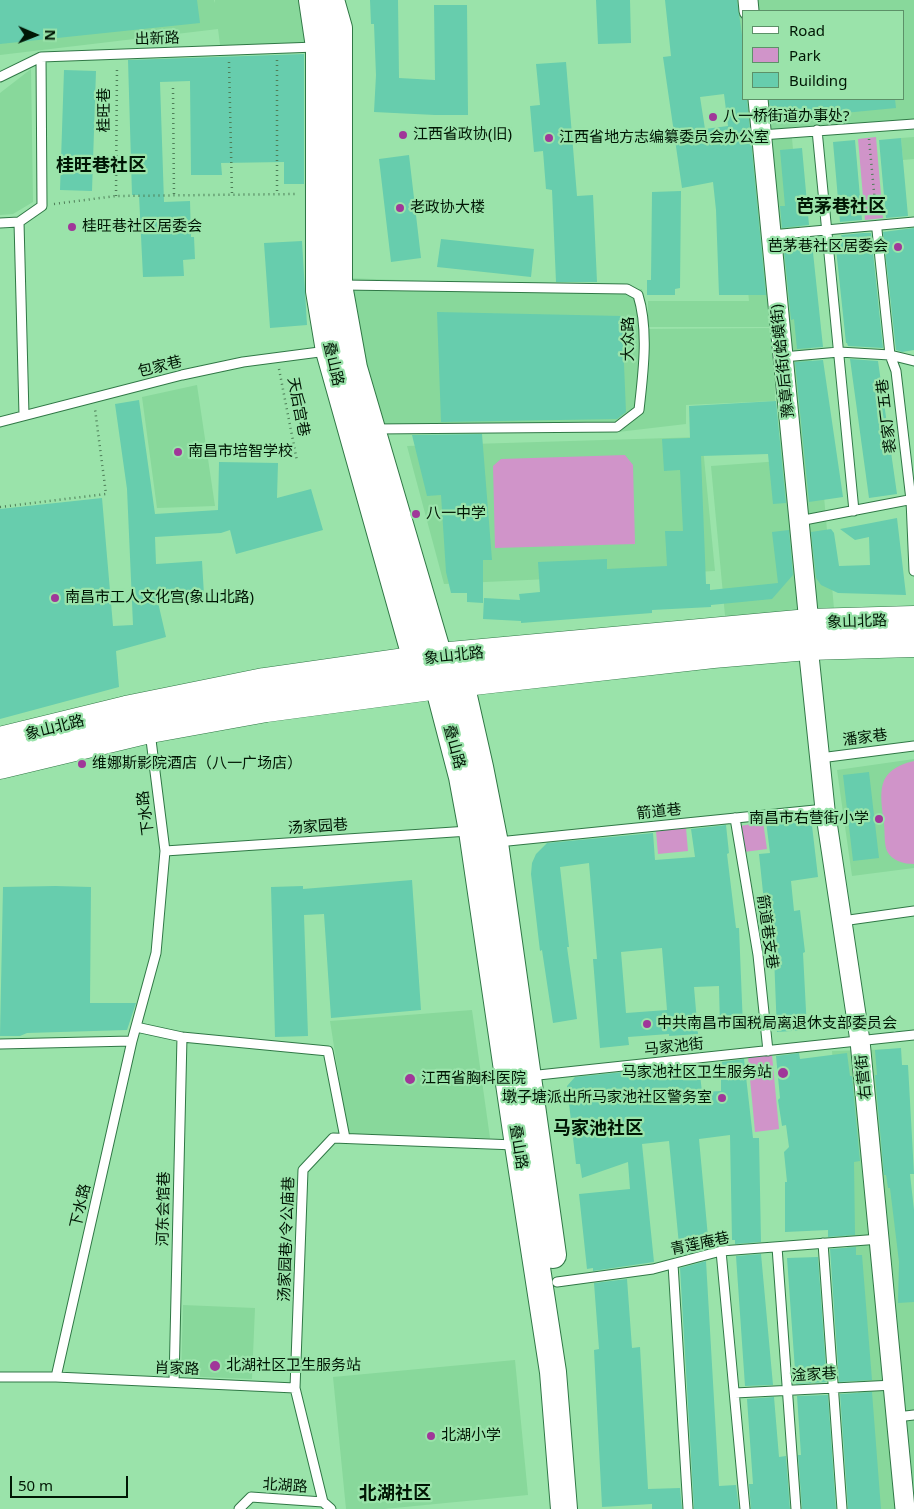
<!DOCTYPE html>
<html>
<head>
<meta charset="utf-8">
<style>
	body { margin:0 }
	#map { position:relative; width:914px; height:1509px; overflow:hidden; background:#9ae3aa; font-family:"Noto Sans",sans-serif }
	canvas { display:block }
	.legend { position:absolute; left:742px; top:10px; width:162px; height:90px; box-sizing:border-box; background:#9ae3aa; border:1px solid #5c9168; margin:0; padding:6px 9px; list-style:none; font-size:15px; color:#001604 }
	.legend li { display:flex; align-items:center; gap:10px; height:25px }
	.legend b { width:25px; border:1px solid #5c9168 }
	.north { position:absolute; left:10px; top:10px; width:50px; height:50px; -webkit-text-stroke:4px #9ae3aa; paint-order:stroke; rotate:91deg; font-size:14px; font-weight:700; line-height:20px; text-align:center; color:#001604 }
	.north::after { content:''; display:block; margin:auto; width:18px; height:22px; background:#001604; clip-path:polygon(50% 0,100% 100%,50% 72%,0 100%) }
	.scale { position:absolute; left:10px; top:1476px; width:118px; height:22px; box-sizing:border-box; border:2px solid #001604; border-top:0; padding-left:6px; font-size:15px; line-height:18px; white-space:nowrap; color:#001604; -webkit-text-stroke:4px #9ae3aa; paint-order:stroke }
</style>
</head>
<body>
<div id="map">
<canvas width="914" height="1509"></canvas>
<ul class="legend">
<li><b style="height:6px;background:#fff"></b>Road</li>
<li><b style="height:14px;background:#d094c9"></b>Park</li>
<li><b style="height:14px;background:#67cdad"></b>Building</li>
</ul>
<div class="north">N</div>
<div class="scale">50 m</div>
</div>
<script>
const ctx = document.querySelector('canvas').getContext('2d');
ctx.lineJoin = 'round';
function fillPath(path, color) { ctx.fillStyle = color; ctx.fill(path, 'evenodd'); }
function strokePath(path, color, width, dash) { ctx.strokeStyle = color; ctx.lineWidth = width; ctx.lineCap = dash ? 'butt' : 'round'; ctx.setLineDash(dash || []); ctx.stroke(path); }
function label(font, color, halo, rows, align = 'center') {
  ctx.font = font + ' "Noto Sans","Noto Sans SC",sans-serif'; ctx.lineWidth = 4.5; ctx.setLineDash([]); ctx.textBaseline = 'middle'; ctx.strokeStyle = halo; ctx.fillStyle = color; for (const [text, x, y, turn = 0] of rows) {
    ctx.save(); ctx.translate(x, y); ctx.rotate((+turn || 0) * Math.PI / 180); ctx.textAlign = isNaN(turn) ? turn : align; if (halo) ctx.strokeText(text, 0, 0); ctx.fillText(text, 0, 0); ctx.restore();
  }
}
fillPath(new Path2D(`
	M0,0H214L215,3V0H319L326,44L220,45L218,29L0,55Z
	M720,0H914V121L791,127L836,631L727,637L711,466L781,461L774,339L775,401L686,405V424L618,432L381,433L347,278L642,289L646,329L773,328V327H648V301H749ZM743,11H903V99H743Z
	M31,69L33,202L13,214L0,215V93Z
	M914,137V159L903,160L901,138Z
	M197,385L215,506L157,508L142,397Z
	M702,437L715,571L444,584L407,446Z
	M914,759V868L852,876L837,770Z
	M472,1010L490,1138L348,1136L330,1021Z
	M898,1049L914,1261V1509H867L832,1051Z
	M183,1305L255,1308L252,1379L181,1376Z
	M515,1360L528,1495L384,1509H346L333,1377Z`), '#88d89b');
fillPath(new Path2D(`
	M876,137L883,218L865,220L858,139Z
	M625,455L633,465L635,544L495,548L493,466L501,459Z
	M914,761V864C904,864 892,861 887,851C884,844 885,832 884,824C880,792 875,770 914,761Z
	M763,822L767,849L744,852L740,826Z
	M686,828L688,851L658,854L656,831Z
	M772,1055L779,1129L755,1132L748,1057Z`), '#d094c9');
fillPath(new Path2D(`
	M0,0H197L200,23L0,44Z
	M370,0H398L399,78L435,80L434,5H467L468,115H435L374,112L376,75L374,24H371Z
	M596,0H630L631,43L598,44Z
	M665,0H737L743,42V99H747L766,295H719L716,210L713,182L682,188L663,57L671,56ZM724,94L728,126L705,129L700,97Z
	M304,54V184H284V162L221,163L222,175H191L190,81L160,82L164,202L190,201L191,237H194L195,259L183,260L184,276L143,277L139,195H132L128,60Z
	M566,62L577,196L593,195L597,282H556L552,190L546,189L543,151L534,152L530,106L540,105L536,64Z
	M64,70L96,71L92,191L60,190Z
	M769,99H895L896,108L771,120Z
	M901,138L908,216L886,218L879,140Z
	M855,140L862,220L840,222L833,142Z
	M802,148L809,225L782,228L780,206H785L780,150Z
	M409,155L421,258L391,262L379,159Z
	M681,191L680,288L675,289V295H647V280H651L652,192Z
	M914,228V350L902,352L896,350L883,232Z
	M863,233H871L883,348L848,346L847,343H846L835,239L842,238L841,235Z
	M810,238V244L812,243L823,347L797,349L794,319L791,320L783,240Z
	M441,239L534,249L531,277L437,267Z
	M302,241L307,325L270,328L264,243Z
	M437,312L622,316L626,412L617,419L441,422Z
	M850,359L878,361L897,494L869,498Z
	M823,360L843,497L809,502L795,362Z
	M139,400L155,514L218,510L219,462L278,463L277,498L311,489L323,530L236,554L230,530L221,533L155,537L156,564L202,561L204,595L157,598L166,637L116,651L119,687L0,719V509L102,498L113,626L133,625L127,489L115,404Z
	M776,401L786,503L773,504L768,454L701,456L706,584H710V590L778,583L772,532L789,530L793,575L772,599L711,605V607L652,610V613L521,623V621L483,619L484,598L520,600L519,594L540,592L538,562L607,559V569L667,566L665,531H683L680,470L664,471L662,439L690,438L689,406Z
	M482,434L492,560H483V603L467,602V593H451L446,572L441,495L427,496L412,435Z
	M897,518L906,595L838,593L821,585L816,578L811,532L831,529L834,533L839,566L870,565L869,537L855,540L840,529Z
	M869,772L879,858L853,861L843,775Z
	M811,817L818,877L791,881L794,911L800,910L805,952L803,953L807,1030L777,1032L774,956L767,902H764L759,854L770,853L766,821Z
	M726,825L729,853L727,854L736,928H739L743,1027L720,1028L719,986L694,987L698,1034L669,1036V1034L628,1037L629,1045L600,1048L593,959H597L589,863L560,867L569,947H567L577,1019L553,1023L542,950L540,951L531,874L532,863L536,854L547,843L653,833L655,860L695,857L691,829ZM662,948L667,1010L626,1013L621,952Z
	M412,880L421,1010L331,1018L324,914L304,915L308,1036L275,1037L271,887L303,886V889Z
	M55,886L91,887L90,1003H136L127,1030L27,1033L20,1036H0L3,887Z
	M901,1048L902,1065H908L914,1174H910L914,1210V1302L898,1303L899,1262L890,1188H888L886,1175H884L875,1075H877L875,1050Z
	M799,1053L800,1059L847,1053L850,1076H852L860,1161L854,1162L855,1235L828,1237V1230L785,1232V1182H787L784,1152L789,1147L786,1125L782,1126L778,1100L780,1098L776,1056Z
	M744,1059L753,1138H759L761,1242L735,1244V1240H732L730,1135L699,1139L709,1248L680,1255L669,1141L642,1144L654,1262L593,1271V1268L587,1269L579,1194L630,1189L628,1162L582,1178L580,1164H576L567,1086L575,1077L691,1065L692,1076L700,1075L702,1092L721,1091V1062Z
	M856,1247V1255H862L872,1380L839,1382L830,1249Z
	M761,1254L773,1385L745,1386L736,1256Z
	M818,1257L827,1382L796,1384L787,1258Z
	M706,1261L719,1486L736,1485L739,1509H694L680,1268Z
	M627,1279L632,1348L640,1347L648,1489L680,1488L682,1509H652V1504L602,1507L594,1350L599,1349L594,1283Z
	M872,1392L881,1509H848L840,1394Z
	M828,1395L836,1509H802L798,1455H801L797,1396Z
	M774,1397L779,1457L786,1456L790,1509H751L749,1484H753L747,1399Z`), '#67cdad');
const service = new Path2D(`
	M0,77L41,57L316,47
	M817,130L854,511
	M761,135L914,124
	M19,222L24,415
	M0,223L19,222L42,206L41,57
	M877,230L890,355L896,371L911,500L914,571
	M771,235L914,222
	M342,285L627,289L638,295C649,330 643,374 639,410L617,427L374,429
	M783,357L839,352L890,355L914,361
	M0,422L182,375L243,362L327,351
	M799,521L914,499
	M820,758L914,746
	M735,818L758,955L768,1051
	M498,842L825,809
	M165,851L469,831
	M842,921L914,911
	M136,1027L182,1037L328,1051L345,1138
	M0,1044L132,1041
	M529,1076L914,1035
	M823,1243L842,1509
	M777,1247L796,1509
	M721,1251L745,1509
	M673,1264L688,1509
	M557,1282L653,1269L721,1251L880,1239
	M0,1377H56L295,1388L323,1502
	M56,1377L132,1041L156,953L165,851L150,732
	M174,1382L182,1037
	M295,1388L303,1170L333,1138L515,1145
	M735,1393L894,1385
	M897,1417L914,1415
	M239,1509L251,1497L323,1502L331,1509`);
const minor = new Path2D(`
	M748,0L749,11
	M758,99L809,623
	M808,646L825,809L860,1041L905,1509`);
const secondary = new Path2D(`
	M312,0L319,47V291L329,351L416,660L438,685L462,777L472,831L518,1145L553,1372L564,1509
	M331,0L339,28V285L354,368L439,657L461,683L480,767L495,843L553,1255`);
const primary = new Path2D(`
	M0,741L126,710L264,682L439,657L809,623L914,620
	M0,765L150,729L266,708L438,685L713,654L808,646L914,643`);
strokePath(service, '#307846', 11);
strokePath(minor, '#307846', 21);
strokePath(secondary, '#307846', 28);
strokePath(primary, '#307846', 29);
strokePath(new Path2D(`
	M277,60V194
	M229,62L232,195
	M173,88L174,196
	M869,139L876,213
	M116,196L117,66
	M54,204L116,196L298,194
	M279,369L297,461
	M0,507L106,494L95,409`), '#4e7e58', 2.5, [1, 4]);
strokePath(service, '#fff', 9);
strokePath(minor, '#fff', 19);
strokePath(secondary, '#fff', 26);
strokePath(primary, '#fff', 28);
for (const [x, y, r, color] of [
	[713,117,5,"#a03799"],
	[403,135,5,"#a03799"],
	[549,138,5,"#a03799"],
	[400,208,5,"#a03799"],
	[72,227,5,"#a03799"],
	[898,247,5,"#a03799"],
	[178,452,5,"#a03799"],
	[416,514,5,"#a03799"],
	[55,598,5,"#a03799"],
	[82,764,5,"#a03799"],
	[879,819,5,"#a03799"],
	[647,1024,5,"#a03799"],
	[783,1073,6,"#a03799"],
	[410,1079,6,"#a03799"],
	[722,1098,5,"#a03799"],
	[215,1366,6,"#a03799"],
	[431,1436,5,"#a03799"]
]) { const dot = new Path2D(); dot.arc(x, y, r, 0, 2 * Math.PI); ctx.fillStyle = color; ctx.fill(dot); strokePath(dot, '#9ae3aa', 2); }
label('15px', '#001604', '#9ae3aa', [
	["出新路",157,39,-2],
	["桂旺巷",105,110,-90],
	["大众路",629,339,-90],
	["豫章后街(蛤蟆街)",783,361,-96],
	["叠山路",333,364,77],
	["包家巷",160,367,-14],
	["天后宫巷",298,407,79],
	["裘家厂五巷",887,416,-97],
	["象山北路",857,622,-2],
	["象山北路",454,656,-6],
	["象山北路",55,728,-14],
	["潘家巷",865,738,-7],
	["叠山路",454,747,75],
	["箭道巷",659,812,-6],
	["下水路",146,813,-97],
	["汤家园巷",318,827,-4],
	["箭道巷支巷",767,932,82],
	["马家池街",674,1047,-6],
	["右营街",864,1077,-96],
	["叠山路",518,1147,81],
	["下水路",81,1206,-77],
	["河东会馆巷",164,1209,-89],
	["汤家园巷/令公庙巷",287,1239,-88],
	["青莲庵巷",700,1244,-12],
	["肖家路",177,1369,2],
	["淦家巷",814,1375,-3],
	["北湖路",285,1486,4]
]);
label('15px', '#001604', '#9ae3aa', [
	["八一桥街道办事处?",723,117],
	["江西省政协(旧)",413,135],
	["江西省地方志编纂委员会办公室",559,138],
	["老政协大楼",410,208],
	["桂旺巷社区居委会",82,227],
	["芭茅巷社区居委会",888,247,"right"],
	["南昌市培智学校",188,452],
	["八一中学",426,514],
	["南昌市工人文化宫(象山北路)",65,598],
	["维娜斯影院酒店（八一广场店）",92,764],
	["南昌市右营街小学",869,819,"right"],
	["中共南昌市国税局离退休支部委员会",657,1024],
	["马家池社区卫生服务站",772,1073,"right"],
	["江西省胸科医院",421,1079],
	["墩子塘派出所马家池社区警务室",712,1098,"right"],
	["北湖社区卫生服务站",226,1366],
	["北湖小学",441,1436]
], 'left');
label('bold 18px', '#001604', '#9ae3aa', [
	["桂旺巷社区",101,166],
	["芭茅巷社区",841,207],
	["马家池社区",598,1129],
	["北湖社区",395,1494]
]);
</script>
</body>
</html>
